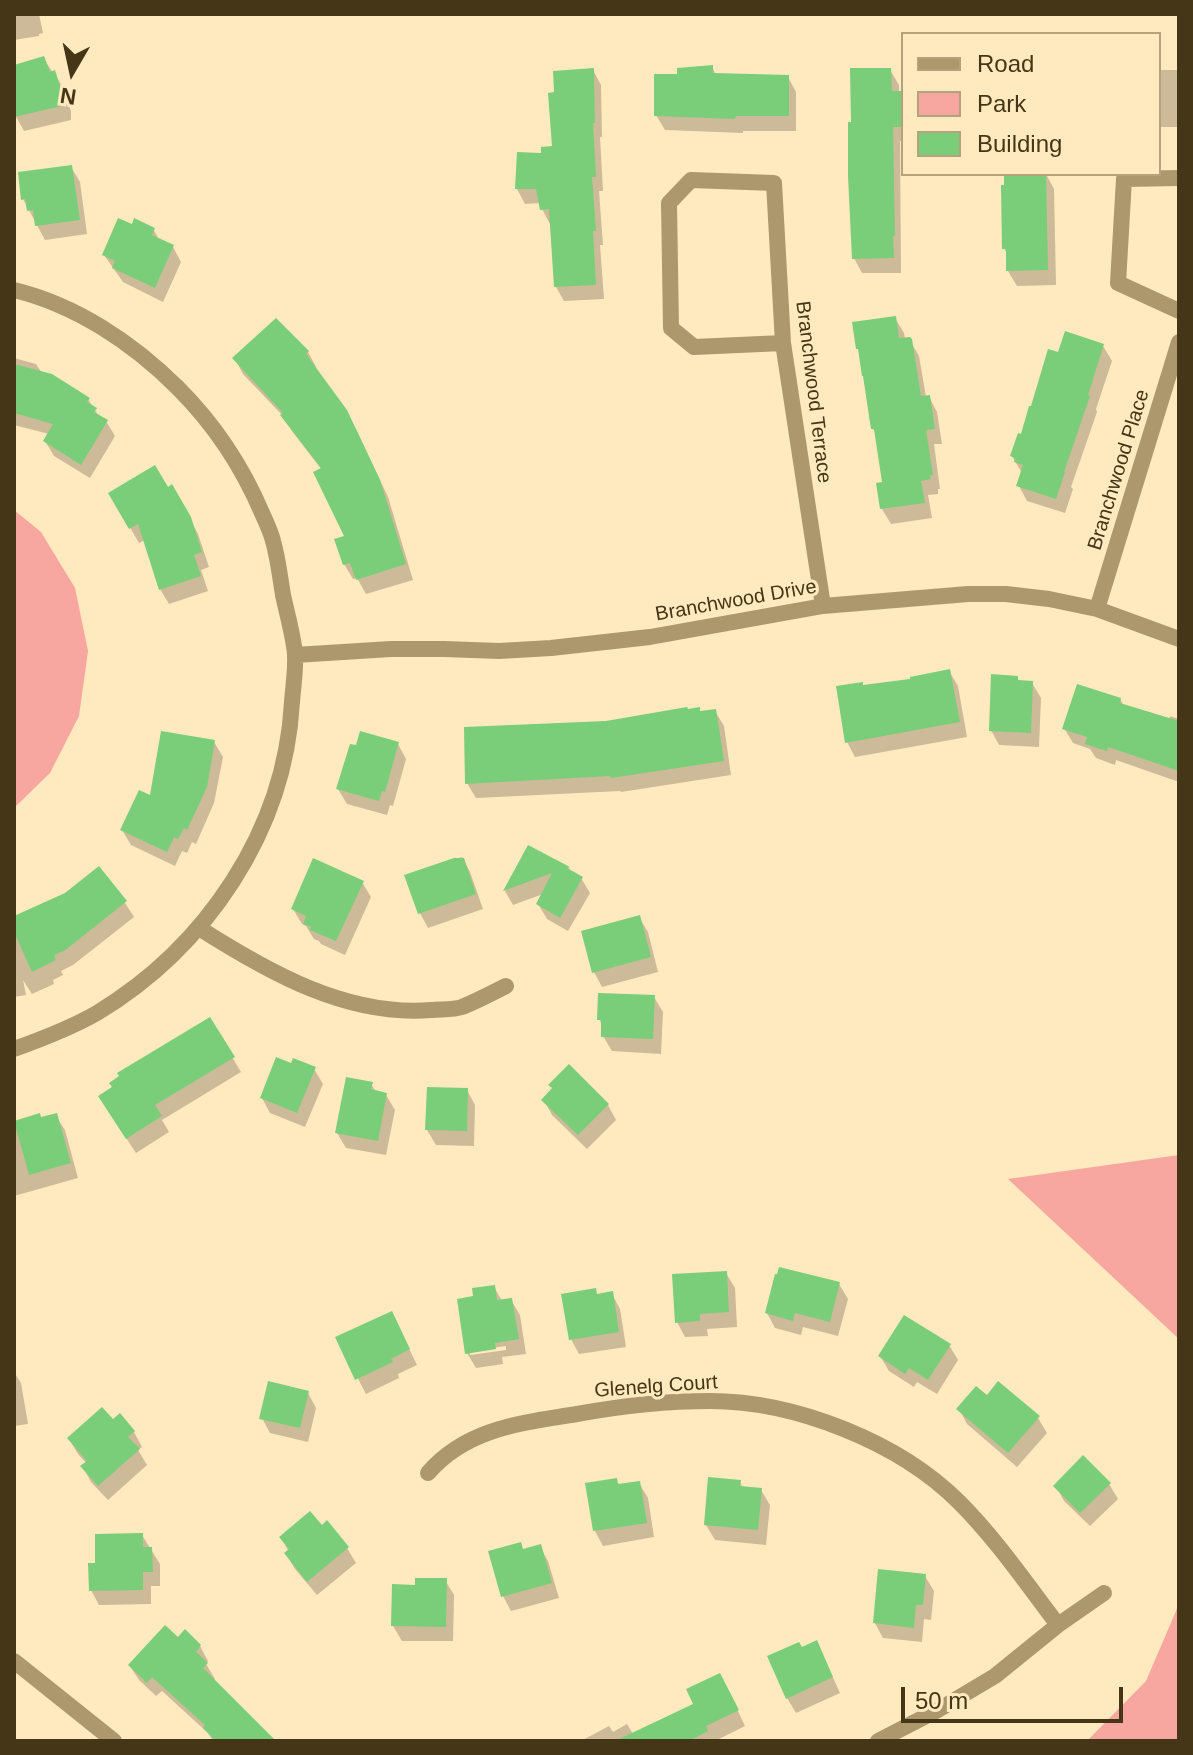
<!DOCTYPE html>
<html>
<head>
<meta charset="utf-8">
<style>
	body { margin:0 }
	#map { position:relative; width:1193px; height:1755px; overflow:hidden; background:#ffe9be; font-family:Arial,sans-serif }
	canvas { display:block }
	.frame { position:absolute; inset:0; border:16px solid #453617; pointer-events:none }
	.legend { position:absolute; left:901px; top:32px; width:260px; height:144px; box-sizing:border-box; background:#ffe9be; border:2px solid #b5a17b; margin:0; padding:10px 14px; list-style:none; font-size:24px; color:#453617 }
	.legend li { display:flex; align-items:center; gap:16px; height:40px }
	.legend b { width:40px; border:2px solid #b5a17b }
	.north { position:absolute; left:32px; top:32px; width:80px; height:80px; -webkit-text-stroke:6px #ffe9be; paint-order:stroke; rotate:189deg; font-size:22px; font-weight:700; line-height:32px; text-align:center; color:#453617 }
	.north::after { content:''; display:block; margin:auto; width:28px; height:36px; background:#453617; clip-path:polygon(50% 0,100% 100%,50% 72%,0 100%) }
	.scale { position:absolute; left:901px; top:1687px; width:222px; height:36px; box-sizing:border-box; border:4px solid #453617; border-top:0; padding-left:10px; font-size:24px; line-height:28px; white-space:nowrap; color:#453617; -webkit-text-stroke:6px #ffe9be; paint-order:stroke }
</style>
</head>
<body>
<div id="map">
<canvas width="1193" height="1755"></canvas>
<div class="frame"></div>
<ul class="legend">
<li><b style="height:10px;background:#ad976c"></b>Road</li>
<li><b style="height:22px;background:#f8a6a0"></b>Park</li>
<li><b style="height:22px;background:#7acd79"></b>Building</li>
</ul>
<div class="north">N</div>
<div class="scale">50 m</div>
</div>
<script>
const ctx = document.querySelector('canvas').getContext('2d');
ctx.lineJoin = 'round';
function fillPath(path, color) { ctx.fillStyle = color; ctx.fill(path, 'evenodd'); }
function strokePath(path, color, width, dash) { ctx.strokeStyle = color; ctx.lineWidth = width; ctx.lineCap = dash ? 'butt' : 'round'; ctx.setLineDash(dash || []); ctx.stroke(path); }
function label(font, color, halo, rows, align = 'center') {
  ctx.font = font + ' Arial,sans-serif'; ctx.lineWidth = 6; ctx.setLineDash([]); ctx.textBaseline = 'middle'; ctx.strokeStyle = halo; ctx.fillStyle = color; for (const [text, x, y, turn = 0] of rows) {
    ctx.save(); ctx.translate(x, y); ctx.rotate((+turn || 0) * Math.PI / 180); ctx.textAlign = isNaN(turn) ? turn : align; if (halo) ctx.strokeText(text, 0, 0); ctx.fillText(text, 0, 0); ctx.restore();
  }
}
fillPath(new Path2D(`
	M14,510L41,532L75,588L88,651L79,716L50,773L14,808Z
	M1179,1155V1339L1008,1179Z
	M1179,1604V1741H1087L1146,1681Z`), '#f8a6a0');
fillPath(new Path2D(`
	M14,14H39L43,33L39,34V36L14,40Z
	M43,58L63,87L71,111V120L24,131L14,113V67Z
	M712,67L716,75L788,77L796,92V131H743V133L665,130L656,115L679,76Z
	M593,70L601,85L602,137H600L603,191H599L603,245H600L604,299L564,301L556,287L550,224L542,209L541,203L525,204L517,189L543,155L554,148Z
	M890,70L899,85V93L903,97V141H900L901,273H862L854,258Z
	M1159,70H1179V127H1159Z
	M71,167L80,182L87,234L45,240L23,199Z
	M1046,174L1054,189L1056,285L1017,286L1008,271V256L1004,248Z
	M133,227L153,229L160,241L173,247L181,262L163,302L123,282L104,255Z
	M895,318L904,333L905,339H909L919,356L926,397H929L937,412L942,444H934L940,489H938V494L928,495L932,518L891,524L882,509L879,485L884,484L876,434L873,429Z
	M276,320L308,352L316,367L315,369L355,427L388,497L413,580L366,594L357,578L353,579L344,564L346,537L322,470L292,431L284,417L243,374L235,359Z
	M1103,346L1112,361L1096,409L1097,412L1071,487L1073,489L1065,513L1027,501L1019,486L1022,473L1012,456L1060,355Z
	M14,358L36,364L42,373L88,399L100,418L106,421L115,436L90,478L54,456L45,441L49,434L14,425Z
	M172,486L198,534L209,567L201,570L208,591L169,604L160,589L145,540L139,543L110,493L167,490Z
	M949,671L958,686L967,737L855,757L847,742L863,687L912,681Z
	M1017,678L1020,682L1032,683L1041,698L1039,747L999,745L991,730Z
	M1120,699L1124,706L1169,720L1170,716L1179,719V782L1116,760L1115,765L1096,758L1090,749L1073,743L1064,728Z
	M715,711L724,726L731,775L621,792L620,791L476,798L467,783L701,713Z
	M214,742L223,757L214,803L196,844L192,842L187,853L182,851L175,866L131,845L122,830L151,798Z
	M398,744L406,759L393,806L390,805L387,815L347,804L338,789Z
	M529,848L569,868L571,872L581,878L590,893L568,931L547,919L538,904L543,894L513,905L505,891Z
	M462,857L470,872L483,909L428,928L420,913L406,876Z
	M98,869L125,903L134,917L73,965L61,971L63,975L53,980L54,984L32,994L23,980L26,995L14,997V919L66,895Z
	M362,882L371,897L345,955L321,944L319,941L314,939L306,926L302,924L293,909Z
	M639,917L648,932L658,972L602,987L594,972Z
	M654,997L663,1012L661,1054L612,1051L603,1036V1026L599,1019Z
	M210,1020L241,1072L162,1120L169,1132L136,1153L109,1112Z
	M292,1065L314,1069L323,1084L305,1127L270,1113L262,1098Z
	M371,1084L376,1092L386,1095L395,1110L386,1155L346,1148L337,1133Z
	M467,1090L475,1105L474,1146L436,1145L427,1130Z
	M544,1100L608,1105L616,1120L587,1149L552,1115Z
	M56,1116L65,1130L78,1178L14,1196V1128Z
	M726,1273L735,1288L737,1327L707,1329L708,1336L685,1337L677,1322Z
	M839,1284L848,1299L838,1336L803,1327L801,1335L775,1328L767,1313Z
	M494,1287L502,1301L511,1300L520,1315L526,1354L502,1357L503,1364L476,1368L467,1353L476,1298ZM506,1346V1350L470,1355V1351Z
	M612,1294L620,1309L626,1347L579,1354L571,1339L598,1296Z
	M399,1328L417,1365L398,1374L399,1378L366,1394L337,1338Z
	M949,1345L958,1360L937,1394L917,1382L914,1387L889,1371L880,1356Z
	M14,1372L21,1383L28,1424L14,1426Z
	M308,1393L316,1408L308,1442L270,1433L262,1418Z
	M987,1398L1038,1418L1047,1433L1017,1467L967,1424L959,1409Z
	M113,1422L134,1432L142,1447L138,1450L147,1465L108,1500L91,1482L83,1467L87,1464L78,1454L69,1439Z
	M616,1480L620,1486L639,1483L648,1498L654,1537L603,1546L595,1531Z
	M740,1482L743,1488L761,1490L770,1505L766,1545L715,1540L706,1525Z
	M1109,1484L1118,1499L1090,1526L1064,1501L1056,1486Z
	M142,1535L160,1564V1586H151V1604L99,1605L91,1590L97,1565Z
	M281,1538L347,1548L356,1563L317,1595L295,1569L286,1554L289,1552Z
	M540,1547L548,1561L559,1598L511,1611L503,1596L524,1551Z
	M925,1576L934,1591L931,1620L924,1619L922,1642L883,1638L875,1623Z
	M445,1580L454,1595L453,1641H402L393,1626L417,1587Z
	M178,1640L200,1646L208,1661L206,1664L215,1679L213,1681L273,1741H213L208,1733L162,1691L156,1696L139,1680L130,1666Z
	M802,1649L824,1658L840,1693L796,1713L787,1698Z
	M728,1690L745,1726L715,1741H581L609,1726L613,1732L627,1724L633,1734Z`), '#0003');
fillPath(new Path2D(`
	M44,56L50,72L55,70L66,105L14,117V65Z
	M713,65V73L789,75V116H736L735,119L654,116V74H677V68Z
	M594,68L595,123H593L596,177H592L596,231H593L596,285L554,287L549,209L540,210L536,189H515L517,152L541,153V147L552,146L548,93L554,92L553,71Z
	M850,68H891L892,91H902L903,127H893L895,236H893L894,258L852,259L848,176V122H851Z
	M72,165L80,220L35,226L33,210L27,211L25,199L21,200L18,172Z
	M1004,174H1046L1048,270L1006,271V249H1002L1001,185H1004Z
	M118,218L132,224L134,218L155,228L152,235L174,245L155,288L112,268L115,261L102,255Z
	M896,316L899,338L910,337L912,339L921,396L930,395L935,429L926,430L933,475H930L931,479L921,481L925,503L880,509L876,483L882,482L874,429H871L863,376H862L858,349H856L852,322Z
	M276,318L309,351L306,354L347,410L380,480L406,564L356,580L350,563L343,565L334,539L344,536L313,472L321,468L280,415L283,413L232,358Z
	M1065,331L1104,344L1088,395L1090,396L1064,472H1065L1056,499L1016,486L1023,465L1014,462L1015,458L1010,456L1018,433L1021,434L1029,406H1031L1048,349L1058,352Z
	M14,364L52,374L90,398L87,402L97,408L94,412L108,420L81,465L43,441L53,424L14,413Z
	M155,465L168,487L172,484L191,517L202,552L194,555L201,576L159,590L138,524L129,529L108,493Z
	M950,669L960,722L845,743L836,686L863,682V685L910,679V677Z
	M991,674L1018,676V680L1033,681L1031,733L989,731Z
	M1077,684L1121,698L1120,703L1179,721V771L1108,747L1107,751L1085,744L1087,737L1062,729Z
	M687,707L688,709L700,707V711L716,709L724,761L611,778L610,776L465,784L464,727L606,721Z
	M161,731L215,740L207,787L187,830L184,828L178,839L174,837L167,852L120,830L139,790L150,795Z
	M360,731L399,742L385,792L382,791L379,801L336,789L350,744L356,745Z
	M528,845L570,867L567,868L583,877L560,918L536,904L552,873L503,891Z
	M313,858L364,881L336,941L310,930L311,927L303,924L306,916L291,909Z
	M454,858H464L476,894L418,914L404,875Z
	M99,866L127,901L64,951L54,955L56,960L32,972L14,932V916L65,893Z
	M640,915L651,957L592,973L581,931Z
	M598,993L655,995L653,1039L601,1037V1020H597Z
	M210,1017L235,1057L155,1105L162,1116L126,1139L98,1096L112,1087L109,1083L119,1076L117,1073Z
	M276,1057L291,1063L293,1058L316,1067L297,1113L260,1098Z
	M569,1064L609,1104L578,1135L541,1100L552,1088L548,1085Z
	M346,1077L373,1082L371,1089L387,1093L378,1141L335,1133Z
	M427,1087L468,1088L467,1131L425,1130Z
	M40,1113L41,1117L57,1113L71,1163L29,1175L14,1121Z
	M779,1267L840,1282L830,1322L795,1313L793,1321L765,1313L775,1274H777Z
	M727,1271L729,1312L700,1314V1321L675,1323L672,1274Z
	M495,1285L497,1300L512,1298L519,1339L495,1343L496,1349L465,1354L457,1299L473,1296L472,1288Z
	M596,1288L597,1294L613,1291L619,1332L569,1340L561,1294Z
	M392,1311L410,1349L391,1359L393,1362L355,1380L335,1337Z
	M904,1315L951,1344L928,1380L909,1368L905,1374L878,1356Z
	M268,1381L309,1391L300,1428L259,1419Z
	M998,1381L1040,1416L1008,1453L956,1409L976,1386L987,1395Z
	M102,1407L113,1419L120,1413L135,1431L128,1437L140,1449L98,1486L80,1466L87,1461L67,1438Z
	M1083,1455L1111,1483L1080,1513L1053,1486Z
	M708,1477L741,1480L740,1486L762,1488L758,1530L704,1525Z
	M617,1478L618,1484L640,1481L647,1523L593,1531L585,1483Z
	M310,1511L322,1525L327,1520L349,1547L307,1582L284,1553L289,1549L279,1537Z
	M143,1533V1547H152L153,1572H143V1590L89,1591L88,1563H95V1534Z
	M521,1542L523,1549L541,1544L552,1583L501,1597L488,1551Z
	M878,1569L926,1574L923,1605H916L914,1628L873,1623Z
	M415,1578H447L446,1627L391,1626L392,1584L415,1585Z
	M165,1625L178,1637L185,1629L201,1645L196,1652L208,1663L203,1668L276,1741H216L203,1728L205,1725L152,1677L147,1683L128,1665Z
	M817,1640L833,1677L786,1699L767,1656L799,1642L802,1647Z
	M720,1673L739,1710L706,1726L708,1731L689,1741H615L693,1704L686,1689Z`), '#7acd79');
strokePath(new Path2D(`
	M1179,178L1124,179L1118,283L1179,311
	M14,290C76,305 133,343 178,388C214,424 242,466 262,513C266,522 271,532 273,541C278,558 280,577 283,595C287,614 293,634 295,654C296,670 293,687 292,702C285,831 206,947 97,1013C71,1028 42,1039 14,1049
	M783,343L694,347L671,328L669,203L691,180L774,183L783,343L823,606
	M1097,609L1179,342
	M295,655L391,649H444L499,651L551,648L650,637L823,606L968,594H1006L1049,599L1097,609L1179,639
	M199,928C268,972 347,1017 431,1010C441,1009 453,1010 462,1007C477,1001 492,993 506,986
	M428,1473C467,1428 522,1423 577,1414C621,1406 666,1401 710,1401C795,1401 899,1442 959,1502C996,1539 1026,1583 1058,1625
	M14,1661L114,1741
	M878,1741L938,1710L995,1676L1058,1625L1104,1593`), '#ad976c', 16);
label('20px', '#453617', '#ffe9be', [
	["Branchwood Terrace",813,392,83],
	["Branchwood Place",1119,470,-73],
	["Branchwood Drive",736,601,-10],
	["Glenelg Court",656,1387,-4]
]);
</script>
</body>
</html>
